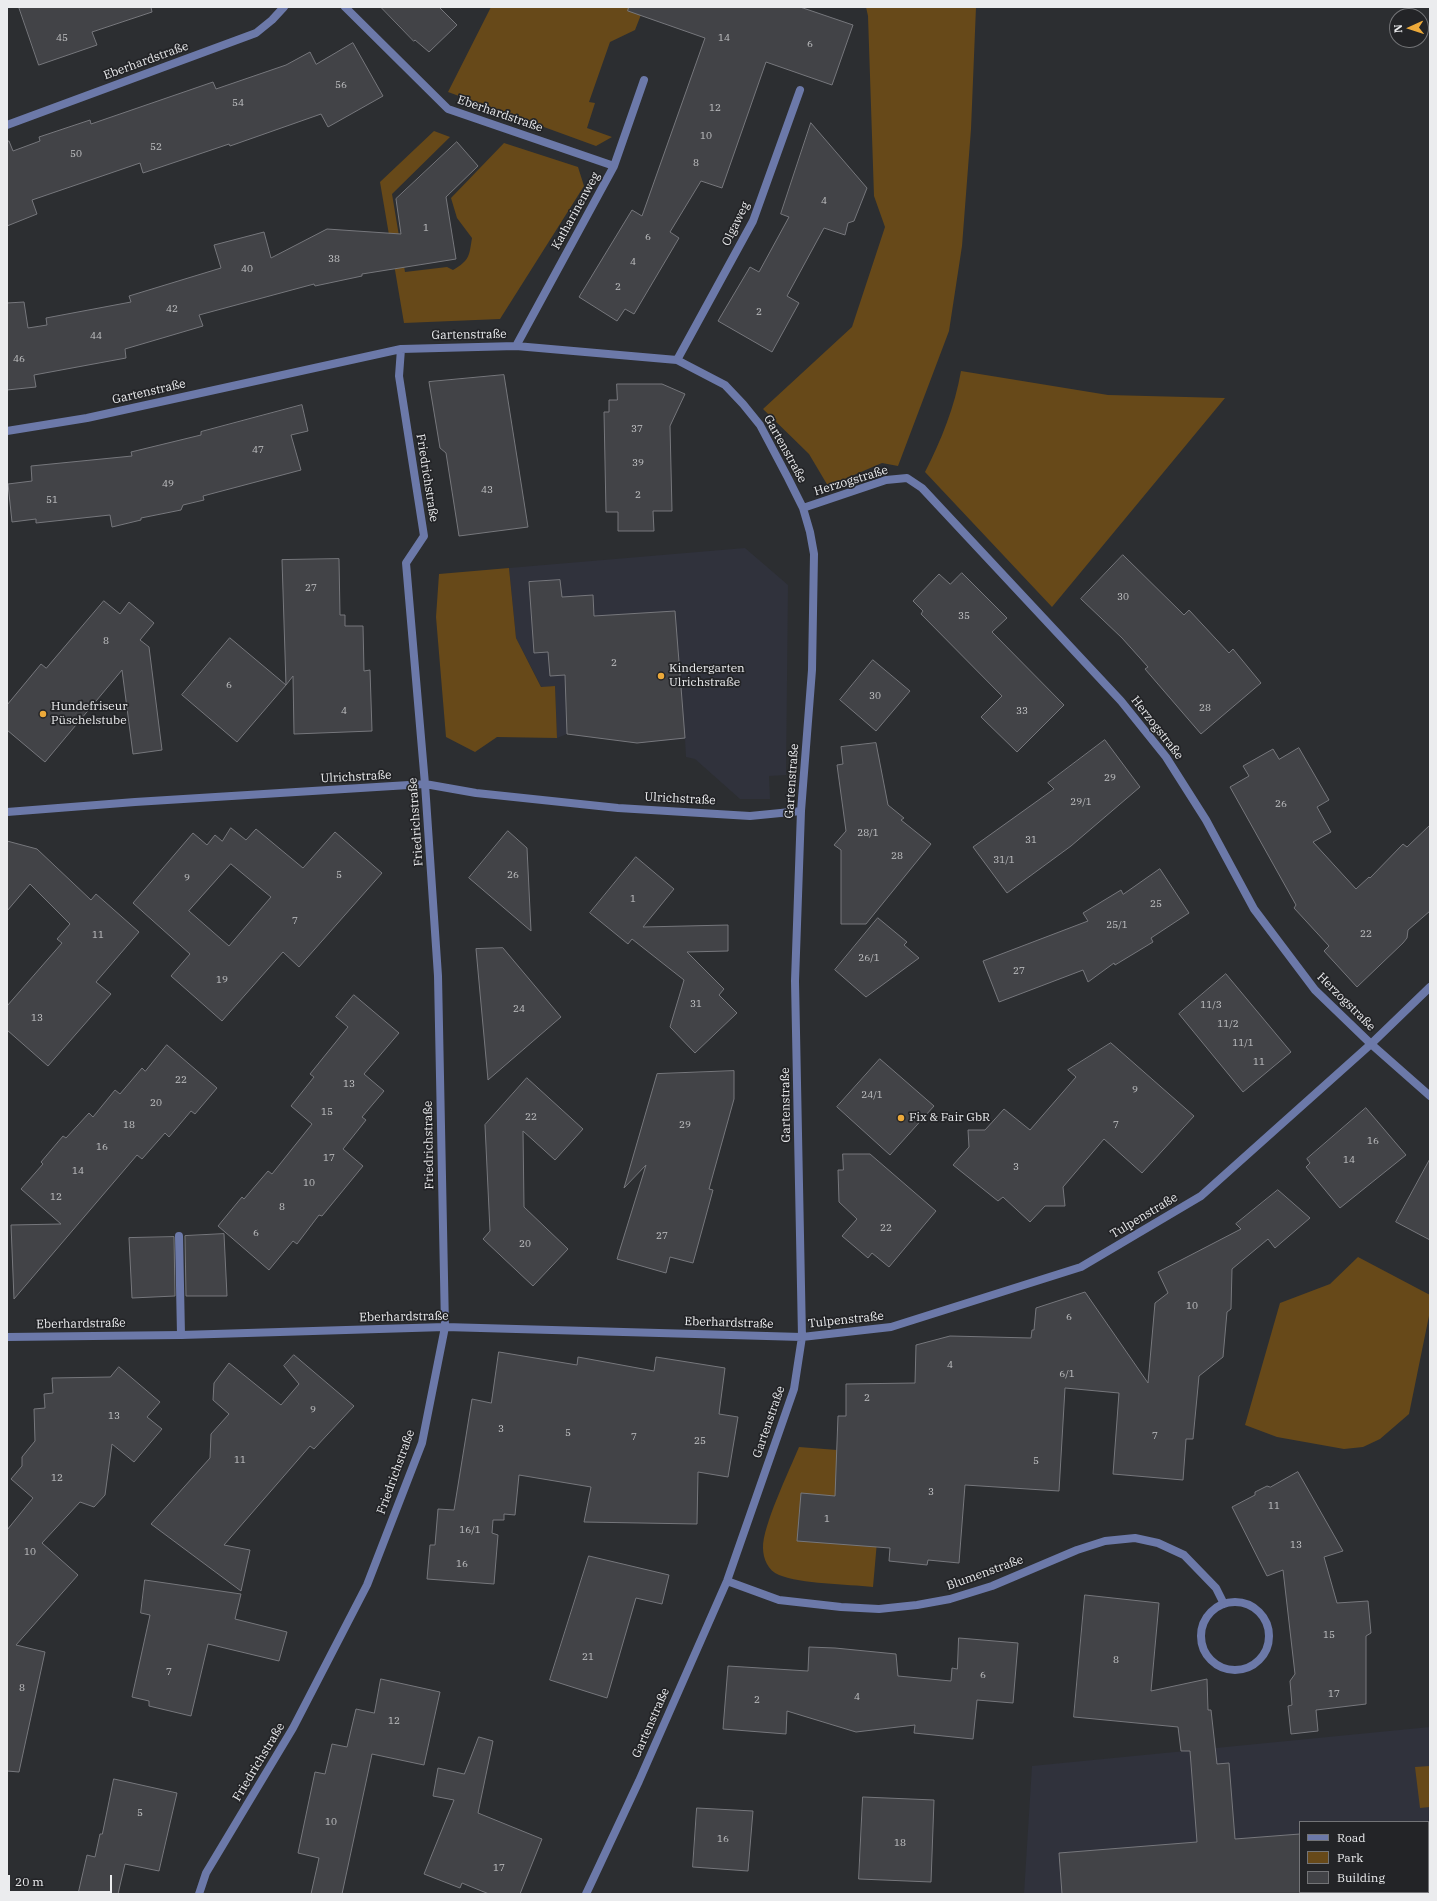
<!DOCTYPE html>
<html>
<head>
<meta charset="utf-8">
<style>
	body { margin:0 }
	#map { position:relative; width:1437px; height:1901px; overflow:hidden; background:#2c2e31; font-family:"IBM Plex Serif",serif }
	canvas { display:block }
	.frame { position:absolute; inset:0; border:8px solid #ebecee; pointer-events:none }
	.legend { position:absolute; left:1299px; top:1821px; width:130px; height:72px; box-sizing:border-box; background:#232427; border:1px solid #737477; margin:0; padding:5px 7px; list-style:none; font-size:12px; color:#ebecee }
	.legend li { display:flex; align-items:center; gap:8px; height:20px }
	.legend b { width:20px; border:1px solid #737477 }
	.north { position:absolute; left:1389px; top:8px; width:40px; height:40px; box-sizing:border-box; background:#232427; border:1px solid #737477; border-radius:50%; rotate:267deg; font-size:11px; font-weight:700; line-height:16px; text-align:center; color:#ebecee }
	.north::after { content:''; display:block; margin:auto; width:14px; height:18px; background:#eca93a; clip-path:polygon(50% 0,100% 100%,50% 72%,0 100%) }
	.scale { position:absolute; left:8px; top:1875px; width:104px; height:18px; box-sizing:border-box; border:2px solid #ebecee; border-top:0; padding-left:5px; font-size:12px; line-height:14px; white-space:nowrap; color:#ebecee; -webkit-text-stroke:3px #232427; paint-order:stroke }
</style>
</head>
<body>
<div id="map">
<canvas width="1437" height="1901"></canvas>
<div class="frame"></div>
<ul class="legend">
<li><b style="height:5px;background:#6c79a9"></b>Road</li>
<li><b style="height:11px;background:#674919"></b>Park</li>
<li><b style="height:11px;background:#424347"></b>Building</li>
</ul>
<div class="north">N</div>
<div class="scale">20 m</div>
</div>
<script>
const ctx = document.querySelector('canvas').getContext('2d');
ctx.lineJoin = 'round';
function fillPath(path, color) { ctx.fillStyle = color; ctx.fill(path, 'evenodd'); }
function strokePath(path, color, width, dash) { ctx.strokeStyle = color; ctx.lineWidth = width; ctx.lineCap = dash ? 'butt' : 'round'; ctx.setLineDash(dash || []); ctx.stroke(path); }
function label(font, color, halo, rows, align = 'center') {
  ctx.font = font + ' "IBM Plex Serif",serif'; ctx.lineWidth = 3.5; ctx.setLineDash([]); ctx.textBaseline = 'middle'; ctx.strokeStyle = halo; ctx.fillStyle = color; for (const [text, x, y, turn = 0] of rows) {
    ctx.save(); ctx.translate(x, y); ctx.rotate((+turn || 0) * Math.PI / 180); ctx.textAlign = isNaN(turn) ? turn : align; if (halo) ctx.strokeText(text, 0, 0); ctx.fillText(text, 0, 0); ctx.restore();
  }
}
fillPath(new Path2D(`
	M745,548L788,585L786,775L769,776L770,799H740L695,759L686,757L685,739L637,743L567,734L557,738L555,686L542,688L516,638L509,568Z
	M1430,1727V1894H1024L1032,1766ZM1300,1822H1428V1892H1300Z`), '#30323c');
fillPath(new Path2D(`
	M491,7H644L635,30L610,42L589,102L595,103L587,128L612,137L596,146L448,92Z
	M866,7H976L971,129L962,246L949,331L898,466L882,463L828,486L809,454L763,409L852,327L885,227L874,196L868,16Z
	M434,131L450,137L392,194L405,272L447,267L453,270C470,260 469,256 472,238L457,218L451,198L504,143L578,167L584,186L500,319L404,323L380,182Z
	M961,371L1108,395L1225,398L1052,607L925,472C941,441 955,406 961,371Z
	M509,568L516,638L541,687L555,686L557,738L497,737L475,752L446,737L436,617L439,574Z
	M1358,1257L1430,1295V1311L1409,1414L1380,1439L1363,1447L1344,1449L1277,1437L1245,1425L1280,1303L1330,1284Z
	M799,1447L837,1450L884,1462L873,1587C847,1584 801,1584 779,1575C768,1571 763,1558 763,1548C762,1527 790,1469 799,1447Z
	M1430,1766V1807L1420,1808L1415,1767Z`), '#674919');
const building = new Path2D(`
	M19,7H151L152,12L92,32L97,45L39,65Z
	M381,7H439L457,25L429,52L415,40L414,41Z
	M629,7H800L853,25L832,85L766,62L722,188L701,181L670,232L679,238L634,314L625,309L617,321L579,297L632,210L642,216L705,38L628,11Z
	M353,43L383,96L328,127L321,114L230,146L229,144L143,173L140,163L32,200L37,214L7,226V141H9L13,151L40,141L39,137L90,120L91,124L213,82L216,89L286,65L310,52L316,64Z
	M811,123L867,188L854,221L848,223L845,235L824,228L787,296L799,303L772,352L718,321L750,267L759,272L789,217L781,214Z
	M457,142L478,166L446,197L456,259L362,274V276L315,286L314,284L199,315L203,326L125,349L126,358L34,375L36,387L7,390V303L24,302L28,328L47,325L46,318L131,302L129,296L221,268L214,245L264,232L271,258L327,229L401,234L396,199Z
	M504,375L528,527L459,536L446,453L440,448L429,382Z
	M617,384H662L685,394L670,426L672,511H653L654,531H618V512H606L604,412H609V400H617Z
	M302,405L308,431L291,435L301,470L203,496L204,500L183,505L181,510L141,518V520L112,527L110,515L36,523V519L12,522L8,484L32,481L31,466L132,456L131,452L201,435V432Z
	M1123,555L1184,615L1189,610L1229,653L1233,649L1261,683L1201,734L1145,669L1148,667L1122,638L1081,599Z
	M339,559L340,615H345V626H363L364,671L370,670L372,731L294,734L293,676L286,685L282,560Z
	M962,573L1007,618L992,632L1064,705L1017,752L981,717L1002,696L921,614L923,611L913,601L939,574L950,584Z
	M560,580L562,597L593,595L594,616L675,611L685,738L637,743L567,734L565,675L550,676L548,652L534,653L529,582Z
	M104,601L120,614L129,602L154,623L140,640L149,647L162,750L133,754L122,670L45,762L7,730V705L41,664L46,668Z
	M230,638L286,685L237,742L182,695Z
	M873,660L910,691L876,731L840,700Z
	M1105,740L1140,787L1071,846L1007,893L973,847L1054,789L1048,783Z
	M876,743L888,805L904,818L901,820L931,844L866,924H841V850L834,845L846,831L837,765L843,764L841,747Z
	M1299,748L1329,800L1317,807L1331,832L1313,842L1356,889L1369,877L1370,878L1403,844L1407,847L1430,825V911L1408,930L1407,938L1403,943L1357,987L1324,951L1329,946L1294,908L1296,905L1230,787L1249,776L1243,766L1273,749L1279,759Z
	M231,828L246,840L256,829L303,868L335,832L382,873L299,967L283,952L222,1021L171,976L190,954L133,903L193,833L207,845L215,835L222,841ZM231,864L271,897L229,946L189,911Z
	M508,831L527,848L531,931L469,878Z
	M7,841L37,849L91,900L96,894L139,932L96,982L111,994L48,1066L7,1030V1006L62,943L57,939L70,924L30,884L7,911Z
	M636,857L674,889L643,927L728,925V951L687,952L724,989L719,995L737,1013L695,1053L670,1027L684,980L632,939L628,944L590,913Z
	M1160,869L1189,913L1151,938L1153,942L1115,965L1114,963L1088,982L1083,970L999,1002L983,961L1088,921L1083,913L1121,890L1123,894Z
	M878,918L907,942L904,945L919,958L866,997L835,970Z
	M503,948L561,1017L488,1080L476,949Z
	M1226,974L1291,1052L1243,1092L1179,1014Z
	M354,995L399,1033L364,1074L384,1091L362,1117L366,1120L343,1149L363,1166L322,1216L319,1215L297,1244L293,1241L269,1270L218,1226L242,1197L244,1199L268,1171L272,1174L312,1124L291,1106L314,1077L310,1074L348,1027L336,1017Z
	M1111,1043L1194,1116L1142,1173L1104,1139L1063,1187L1065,1206H1045L1030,1222L1003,1197L998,1201L953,1165L969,1147L968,1130H985L1004,1109L1030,1130L1076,1077L1068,1070Z
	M167,1045L217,1088L195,1114L191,1111L169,1137L165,1133L142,1159L137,1155L14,1299L11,1225L61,1224L21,1189L43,1164L41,1162L63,1136L66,1138L89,1113L93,1117L115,1090L120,1094L142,1068L145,1071Z
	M880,1059L934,1106L890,1155L837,1107Z
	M734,1071V1099L709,1189L713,1190L693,1263L670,1257L666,1273L617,1259L646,1165L624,1188L657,1074Z
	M527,1078L583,1129L555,1160L523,1131L524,1207L568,1249L533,1286L483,1239L490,1231L485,1125Z
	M1366,1108L1406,1155L1340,1208L1306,1167L1310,1163L1307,1159Z
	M843,1154H870L936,1211L889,1267L872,1253L868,1258L842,1236L857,1219L839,1202L838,1170H843Z
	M1430,1159V1240L1396,1222Z
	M1278,1190L1310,1218L1275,1248L1268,1239L1232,1269L1231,1309L1227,1312L1223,1357L1199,1376L1193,1439H1186L1183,1480L1113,1474L1119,1393L1065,1388L1059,1491L965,1485L959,1563L928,1560L927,1565L889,1561L890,1548L797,1541L801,1493L835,1496L838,1416H846V1384L915,1383L916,1345L950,1336L1031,1338L1032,1330H1034L1036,1308L1085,1292L1148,1383L1155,1303L1168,1293L1158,1272L1241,1229L1236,1224Z
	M224,1234L227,1296H186L185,1236Z
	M174,1237L175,1296L132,1298L129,1238Z
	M499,1352L577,1365L578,1357L654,1371L656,1357L725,1368L719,1414L738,1417L728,1477L698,1472L697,1524L584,1522L591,1487L519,1475L515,1515L504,1514V1520H493L492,1533L498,1535L494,1584L427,1579L430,1545H435L438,1509L454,1510L472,1399L491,1403Z
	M294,1355L354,1406L314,1449L310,1446L224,1545L250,1550L241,1591L151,1524L210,1458L211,1434L229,1414L213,1400L214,1383L229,1363L281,1405L299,1384L284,1366Z
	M119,1367L160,1402L147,1417L162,1429L134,1462L112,1444L105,1495L94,1507L80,1502L42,1543L78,1575L16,1645L45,1652L19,1772L7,1771V1530L33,1498L11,1479L22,1466V1457L35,1441L34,1409L45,1408L44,1394L53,1393L52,1378L110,1377Z
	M1298,1472L1343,1551L1324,1557L1337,1603L1368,1601L1371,1633L1366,1636V1704L1316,1710L1318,1731L1291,1734L1288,1706L1292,1705L1290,1681L1295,1674L1283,1570L1267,1576L1232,1507L1255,1495V1492L1267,1486L1270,1487Z
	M589,1556L669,1575L662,1604L636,1598L607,1698L550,1680Z
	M145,1580L241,1594L235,1619L287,1632L279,1661L208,1644L191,1716L149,1706V1701L132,1697L150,1615L141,1613Z
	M1085,1595L1159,1603L1151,1691L1207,1679L1208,1710H1211L1217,1764L1229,1763L1235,1839L1300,1834V1894H1062L1059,1853L1197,1842L1190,1751H1181L1178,1727L1074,1717Z
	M959,1638L1018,1643L1013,1703L977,1700L973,1739L914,1733L915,1725L856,1732L787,1711L786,1734L723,1729L728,1666L808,1671L809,1647L835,1648L896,1654L898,1676L951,1681L952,1668L957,1669Z
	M381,1679L440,1692L424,1765L372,1754L342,1894H311L319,1858L298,1853L315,1772L325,1774L332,1744L347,1747L356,1709L374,1713Z
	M479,1737L493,1741L478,1813L542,1839L520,1894H489L462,1883L460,1888L424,1874L454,1800L433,1796L438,1768L464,1774Z
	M114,1779L177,1793L159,1871L125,1864L118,1894H78L87,1855L95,1857L100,1834H102Z
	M863,1797L934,1800L931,1882L859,1879Z
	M697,1808L753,1811L748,1871L693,1867Z`);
fillPath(building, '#424347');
strokePath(building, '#76777c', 1);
strokePath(new Path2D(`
	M179,1236L181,1335`), '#6c79a9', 8);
strokePath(new Path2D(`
	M345,7L448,109L614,166
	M7,125L256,33L272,20L284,7
	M516,346L614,166L644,80
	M677,360L753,221L800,90
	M7,431L87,418L401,349L516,346L677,360L725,385L743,404L760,425L788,478L803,508L810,532L814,554L812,670L801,811L795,981L802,1337L794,1389L727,1581L639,1781L586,1894
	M803,508L886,480L907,478L922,488L1121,701L1166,757L1206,820L1254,909L1315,990L1371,1044L1430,1096
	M7,812L135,802L425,784L476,793L618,808L750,816L801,811
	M7,1337L181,1335L445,1327L802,1337L891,1327L1081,1267L1201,1196L1371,1044L1430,987
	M727,1581L779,1600L841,1607L879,1609L917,1605L950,1599L992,1586L1077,1550L1105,1541L1135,1538L1158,1543L1184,1555L1216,1588L1224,1604
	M1201 1636a34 34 0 1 1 68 0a34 34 0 1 1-68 0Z
	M199,1894L206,1873L293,1728L367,1585L422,1443L445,1327L438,976L425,784L406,563L424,536L399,376L401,349`), '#6c79a9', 8);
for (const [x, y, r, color] of [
	[661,676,4,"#eca93a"],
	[43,714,4,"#eca93a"],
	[901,1118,4,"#eca93a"]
]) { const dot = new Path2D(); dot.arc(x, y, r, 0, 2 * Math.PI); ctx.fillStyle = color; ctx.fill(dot); strokePath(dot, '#232427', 1.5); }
label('10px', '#c1c2c4', null, [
	["45",62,38],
	["14",724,38],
	["6",810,44],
	["56",341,85],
	["54",238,103],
	["12",715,108],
	["10",706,136],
	["52",156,147],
	["50",76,154],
	["8",696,163],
	["4",824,201],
	["1",426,228],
	["6",648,237],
	["38",334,259],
	["4",633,262],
	["40",247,269],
	["2",618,287],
	["42",172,309],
	["2",759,312],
	["44",96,336],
	["46",19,359],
	["37",637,429],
	["47",258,450],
	["39",638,463],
	["49",168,484],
	["43",487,490],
	["2",638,495],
	["51",52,500],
	["27",311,588],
	["30",1123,597],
	["35",964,616],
	["8",106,641],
	["2",614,663],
	["6",229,685],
	["30",875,696],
	["28",1205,708],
	["4",344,711],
	["33",1022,711],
	["29",1110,778],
	["29/1",1081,802],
	["26",1281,804],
	["28/1",868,833],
	["31",1031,840],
	["28",897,856],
	["31/1",1004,860],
	["5",339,875],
	["26",513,875],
	["9",187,878],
	["1",633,899],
	["25",1156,904],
	["7",295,921],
	["25/1",1117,925],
	["22",1366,934],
	["11",98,935],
	["26/1",869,958],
	["27",1019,971],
	["19",222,980],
	["31",696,1004],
	["11/3",1211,1005],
	["24",519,1009],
	["13",37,1018],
	["11/2",1228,1024],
	["11/1",1243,1043],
	["11",1259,1062],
	["22",181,1080],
	["13",349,1084],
	["9",1135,1090],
	["24/1",872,1095],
	["20",156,1103],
	["15",327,1112],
	["22",531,1117],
	["18",129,1125],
	["29",685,1125],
	["7",1116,1125],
	["16",1373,1141],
	["16",102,1147],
	["17",329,1158],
	["14",1349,1160],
	["3",1016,1167],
	["14",78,1171],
	["10",309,1183],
	["12",56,1197],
	["8",282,1207],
	["22",886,1228],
	["6",256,1233],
	["27",662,1236],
	["20",525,1244],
	["10",1192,1306],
	["6",1069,1317],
	["4",950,1365],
	["6/1",1067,1374],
	["2",867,1398],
	["9",313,1410],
	["13",114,1416],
	["3",501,1429],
	["5",568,1433],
	["7",1155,1436],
	["7",634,1437],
	["25",700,1441],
	["11",240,1460],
	["5",1036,1461],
	["12",57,1478],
	["3",931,1492],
	["11",1274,1506],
	["1",827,1519],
	["16/1",470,1530],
	["13",1296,1545],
	["10",30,1552],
	["16",462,1564],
	["15",1329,1635],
	["21",588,1657],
	["8",1116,1660],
	["7",169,1672],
	["6",983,1675],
	["8",22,1688],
	["17",1334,1694],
	["4",857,1697],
	["2",757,1700],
	["12",394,1721],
	["5",140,1813],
	["10",331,1822],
	["16",723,1839],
	["18",900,1843],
	["17",499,1868]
]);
label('12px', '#ebecee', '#232427', [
	["Eberhardstraße",146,61,-20],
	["Eberhardstraße",500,114,19],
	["Katharinenweg",576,211,-61],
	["Olgaweg",736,224,-64],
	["Gartenstraße",469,335,-1],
	["Gartenstraße",149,392,-13],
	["Gartenstraße",785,449,61],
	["Friedrichstraße",427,478,81],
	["Herzogstraße",851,481,-17],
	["Herzogstraße",1157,728,52],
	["Ulrichstraße",356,777,-3],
	["Gartenstraße",792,781,-86],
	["Ulrichstraße",680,799,3],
	["Friedrichstraße",416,822,-94],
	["Herzogstraße",1346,1002,45],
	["Gartenstraße",786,1105,-91],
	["Friedrichstraße",429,1145,-91],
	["Tulpenstraße",1144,1216,-31],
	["Eberhardstraße",404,1317,-1],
	["Tulpenstraße",846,1320,-6],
	["Eberhardstraße",729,1323,2],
	["Eberhardstraße",81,1324,-1],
	["Gartenstraße",769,1422,-71],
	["Friedrichstraße",396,1472,-70],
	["Blumenstraße",985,1573,-20],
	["Gartenstraße",651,1723,-66],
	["Friedrichstraße",259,1762,-59]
]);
label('12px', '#ebecee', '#232427', [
	["Kindergarten",669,669],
	["Ulrichstraße",669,683],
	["Hundefriseur",51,707],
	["Püschelstube",51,721],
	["Fix & Fair GbR",909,1118]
], 'left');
</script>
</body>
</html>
